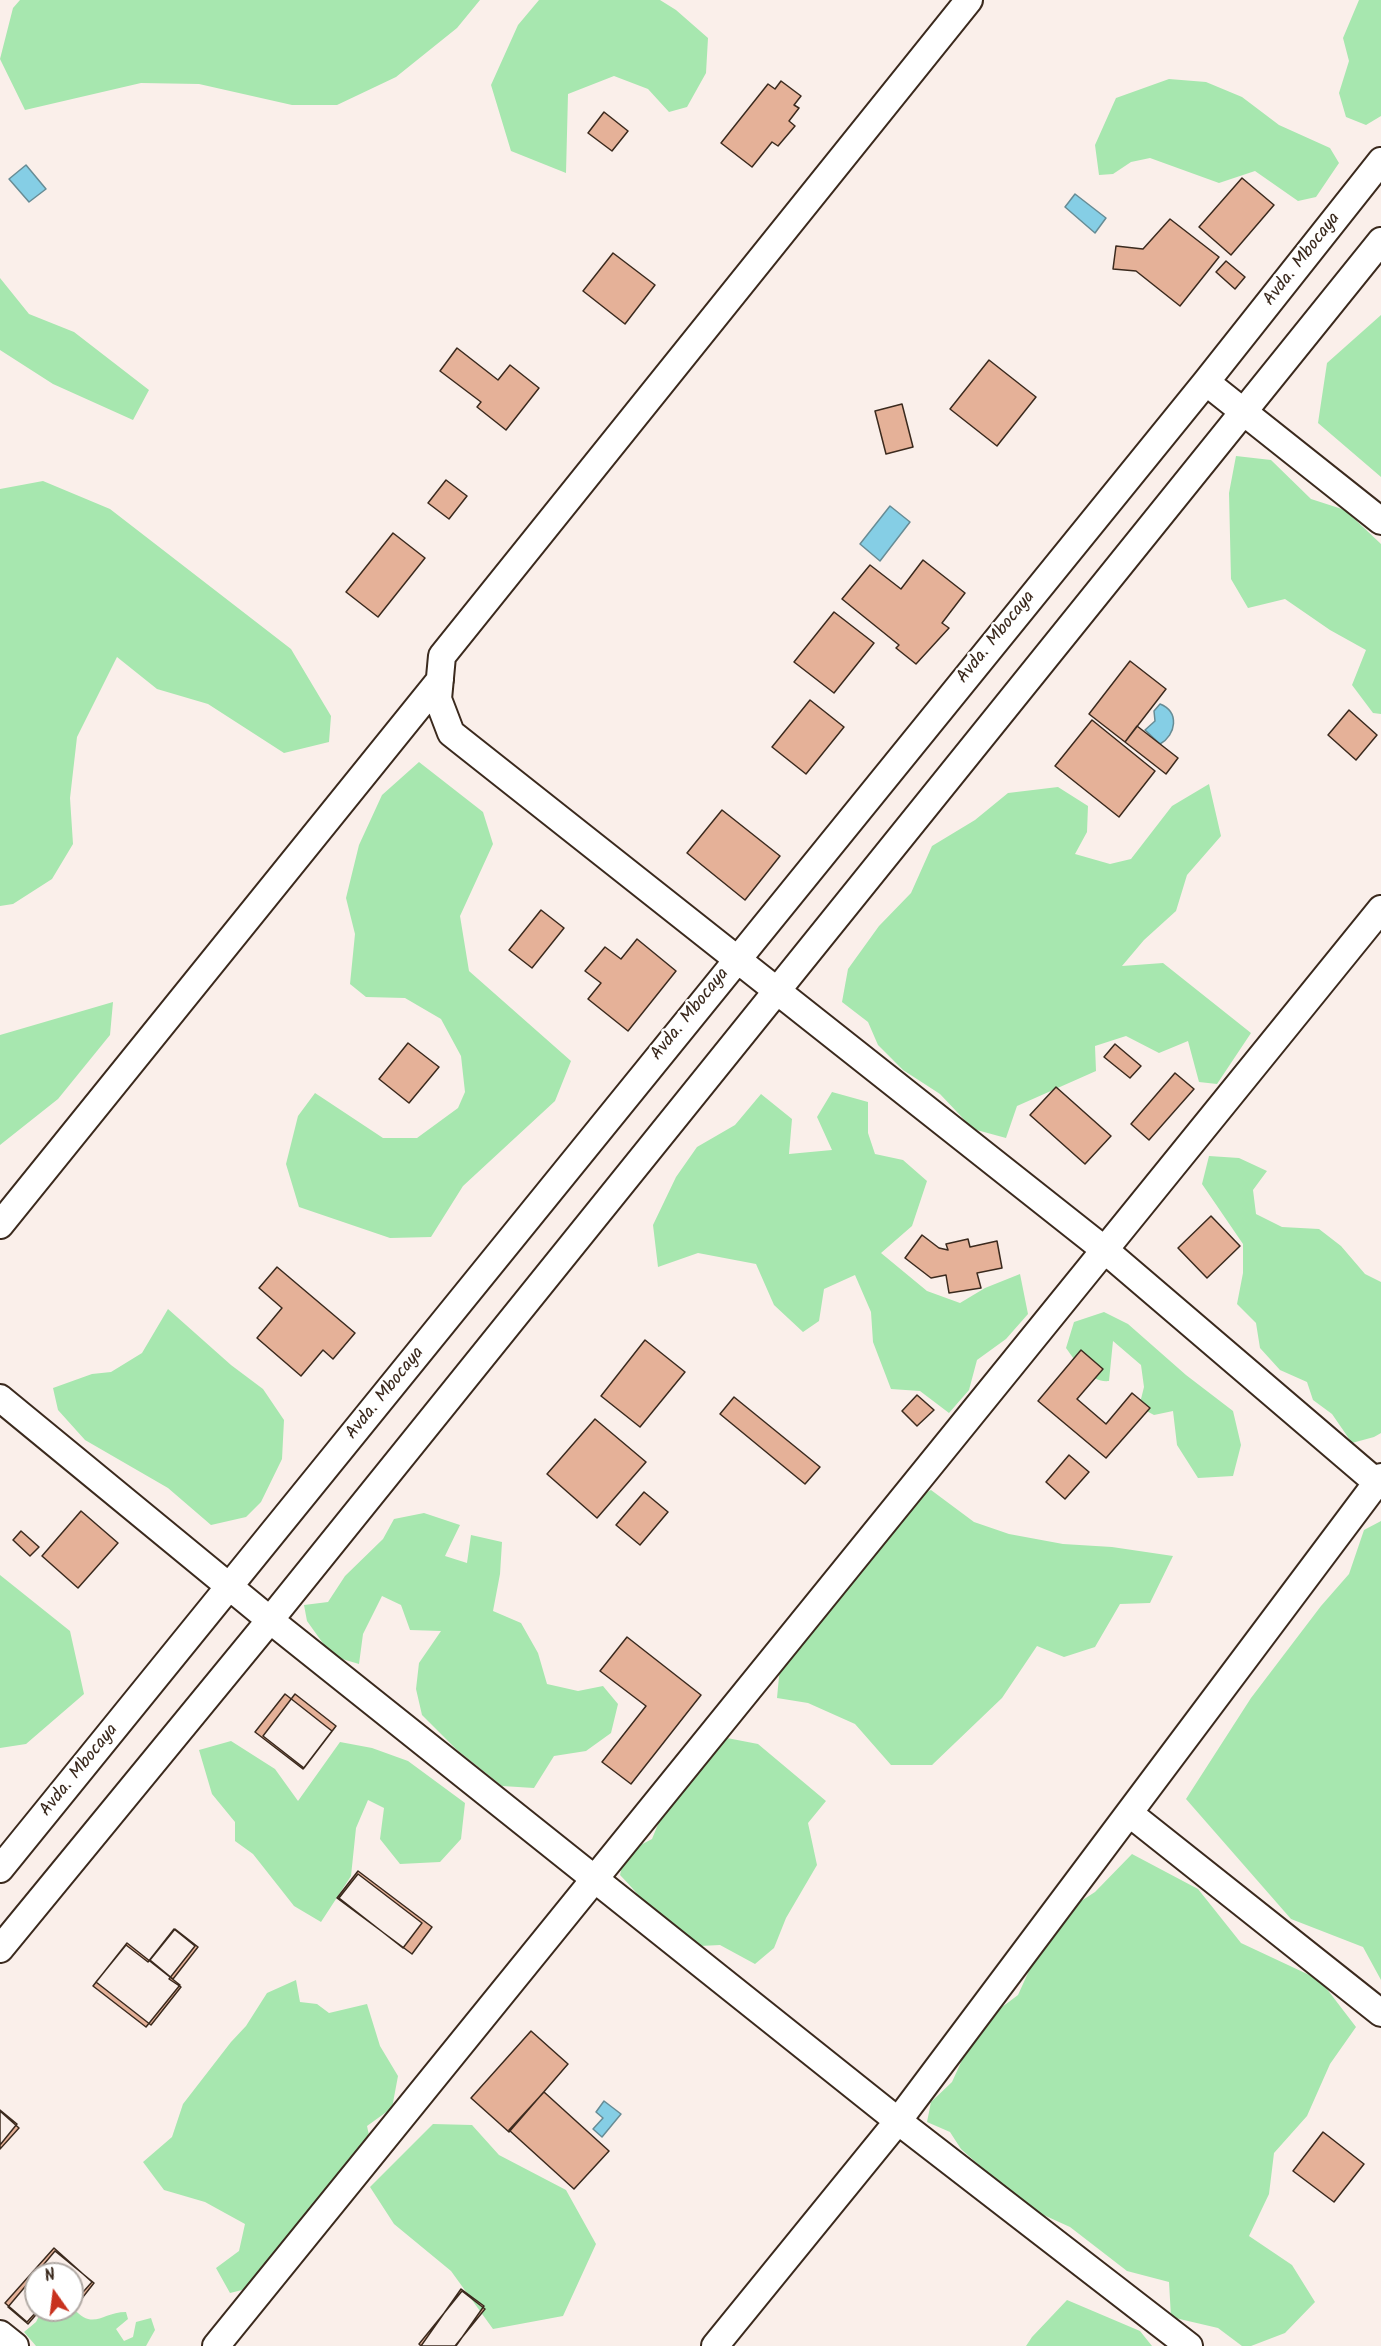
<!DOCTYPE html>
<html>
<head>
<meta charset="utf-8">
<style>
	body { margin:0 }
	#map { position:relative; width:1381px; height:2346px; overflow:hidden; background:#faefea; font-family:Kalam,sans-serif }
	canvas { display:block }
	.north { position:absolute; left:24px; top:2262px; width:60px; height:60px; box-sizing:border-box; background:#fff; border:2px solid #b1aaa5; border-radius:50%; rotate:346deg; font-size:16px; font-weight:700; line-height:24px; text-align:center; color:#3b2a1e }
	.north::after { content:''; display:block; margin:auto; width:21px; height:27px; background:#c8321e; clip-path:polygon(50% 0,100% 100%,50% 72%,0 100%) }
</style>
</head>
<body>
<div id="map">
<canvas width="1381" height="2346"></canvas>
<div class="north">N</div>
</div>
<script>
const ctx = document.querySelector('canvas').getContext('2d');
ctx.lineJoin = 'round';
function fillPath(path, color) { ctx.fillStyle = color; ctx.fill(path, 'evenodd'); }
function strokePath(path, color, width, dash) { ctx.strokeStyle = color; ctx.lineWidth = width; ctx.lineCap = dash ? 'butt' : 'round'; ctx.setLineDash(dash || []); ctx.stroke(path); }
function label(font, color, halo, rows, align = 'center') {
  ctx.font = font + ' Kalam,sans-serif'; ctx.lineWidth = 4.5; ctx.setLineDash([]); ctx.textBaseline = 'middle'; ctx.strokeStyle = halo; ctx.fillStyle = color; for (const [text, x, y, turn = 0] of rows) {
    ctx.save(); ctx.translate(x, y); ctx.rotate((+turn || 0) * Math.PI / 180); ctx.textAlign = isNaN(turn) ? turn : align; if (halo) ctx.strokeText(text, 0, 0); ctx.fillText(text, 0, 0); ctx.restore();
  }
}
fillPath(new Path2D(`
	M20,0H480L457,28L396,77L337,105H292L199,84L141,83L25,110L0,59L13,8Z
	M539,0H660L676,10L708,38L706,73L687,107L669,112L648,89L614,76L568,94L566,173L511,151L491,85L518,25Z
	M1359,0H1381V116L1366,125L1346,117L1339,93L1349,61L1343,38Z
	M1169,79L1206,82L1242,97L1279,125L1330,148L1339,163L1316,197L1298,201L1255,171L1219,183L1150,158L1131,162L1113,174L1099,175L1095,145L1116,98Z
	M0,278L29,314L74,332L149,390L133,420L53,384L0,350Z
	M1381,315V477L1318,423L1327,363Z
	M1236,456L1271,460L1311,499L1345,510L1381,544V714L1373,713L1352,685L1366,650L1330,630L1285,599L1248,608L1231,579L1229,493Z
	M43,481L110,509L291,649L331,716L329,742L284,753L208,704L157,689L117,657L77,737L70,798L73,844L52,879L13,904L0,906V489Z
	M419,762L483,812L493,844L460,916L469,971L571,1061L555,1101L463,1186L431,1237L390,1238L299,1207L286,1164L298,1116L315,1093L383,1138H417L458,1108L465,1092L461,1056L441,1019L405,998L366,997L350,984L355,934L346,898L359,845L382,795Z
	M1209,784L1221,836L1187,875L1176,911L1144,940L1122,966L1163,963L1251,1033L1217,1084L1199,1082L1188,1041L1159,1053L1126,1036L1095,1046L1096,1071L1017,1106L1006,1138L973,1129L940,1094L903,1070L878,1045L868,1022L842,1002L848,969L879,926L911,893L932,846L975,820L1008,793L1058,787L1088,806L1087,832L1075,854L1110,864L1131,859L1172,806Z
	M113,1002L110,1035L58,1099L0,1145V1035Z
	M832,1092L868,1102V1133L875,1154L903,1160L927,1181L912,1226L881,1253L927,1291L960,1303L985,1288L1020,1274L1028,1314L1006,1339L977,1360L969,1390L949,1413L920,1391L891,1389L873,1342L871,1312L855,1275L824,1289L819,1321L803,1332L774,1305L756,1264L698,1253L658,1267L653,1225L676,1177L697,1147L735,1125L761,1094L792,1119L789,1154L832,1150L817,1117Z
	M1209,1156L1239,1158L1267,1171L1253,1190L1256,1214L1282,1227L1319,1229L1341,1246L1365,1274L1381,1282V1433L1374,1437L1352,1443L1332,1414L1313,1400L1307,1382L1280,1370L1260,1348L1256,1323L1237,1304L1243,1273V1244L1202,1184Z
	M168,1309L231,1365L263,1389L284,1420L282,1459L261,1502L246,1517L211,1525L168,1488L85,1440L58,1410L53,1388L92,1374L111,1372L142,1353Z
	M1104,1312L1128,1324L1186,1375L1233,1411L1241,1445L1233,1476L1198,1478L1177,1445L1173,1411L1154,1415L1139,1407L1144,1387L1141,1365L1113,1341L1109,1381C1090,1383 1076,1362 1066,1348L1074,1322Z
	M931,1490L974,1522L1009,1534L1063,1544L1112,1547L1173,1556L1150,1603L1120,1604L1095,1647L1064,1657L1037,1646L1002,1698L932,1765H891L855,1724L808,1703L777,1698L780,1666L891,1510Z
	M424,1513L460,1525L445,1556L467,1563L471,1535L502,1542L500,1574L493,1611L521,1623L538,1653L547,1684L578,1691L603,1686L618,1704L611,1733L586,1751L554,1756L534,1788L502,1786L457,1750L422,1715L416,1689L419,1663L441,1631L410,1630L401,1605L382,1596L363,1634L359,1664L332,1656L307,1621L304,1605L328,1602L345,1576L383,1539L394,1519Z
	M1381,1521V1980L1363,1947L1291,1919L1186,1799L1251,1698L1321,1606L1349,1574L1364,1530Z
	M0,1575L70,1631L84,1694L26,1744L0,1748Z
	M727,1738L758,1744L826,1801L808,1823L817,1865L786,1918L774,1948L755,1964L720,1945L680,1947C660,1923 642,1897 620,1875L625,1853L652,1839L676,1780Z
	M231,1741L275,1769L298,1801L340,1742L372,1748L408,1761L465,1803L461,1839L440,1862L400,1864L380,1839L384,1808L368,1800L356,1828L351,1876L321,1922L294,1906L253,1854L235,1841V1822L212,1794L199,1750Z
	M1132,1854L1198,1889L1241,1943L1320,1980L1356,2027L1330,2064L1307,2116L1274,2153L1269,2194L1249,2236L1292,2265L1315,2302L1285,2333L1251,2346H1242L1218,2328L1171,2317L1169,2282L1127,2271L1070,2227L1026,2207L961,2149L950,2132L927,2122L931,2102L952,2082L962,2060L998,2010L1018,1995L1032,1964L1075,1905L1095,1892Z
	M296,1980L300,2002L317,2004L329,2013L367,2004L380,2046L398,2076L392,2108L367,2126L373,2153L250,2288L230,2293L216,2268L239,2251L245,2224L205,2202L164,2190L143,2162L172,2137L183,2104L231,2042L246,2026L267,1993Z
	M433,2124L472,2125L499,2155L566,2190L596,2244L563,2316L493,2329L451,2271L394,2224L370,2187Z
	M1067,2300L1140,2331L1152,2346H1026L1032,2337Z
	M72,2307C94,2332 101,2312 126,2312L128,2319L116,2329L124,2341L133,2337L136,2322L151,2318L155,2330L146,2346H36L24,2332L36,2322L42,2310H72Z`), '#a7e7af');
const water = new Path2D(`
	M26,165L46,189L29,202L9,179Z
	M1075,194L1106,218L1095,233L1065,207Z
	M890,506L910,522L880,561L860,544Z
	M1160,704C1180,712 1176,735 1160,744L1145,730L1155,721L1154,711Z
	M604,2101L621,2114L602,2137L593,2129L603,2118L596,2112Z`);
fillPath(water, '#85cee5');
strokePath(water, '#678c95', 1.5);
const building = new Path2D(`
	M781,81L801,96L794,105L799,108L789,121L795,126L778,146L772,142L752,167L721,143L768,84L775,89Z
	M604,112L628,131L612,151L588,133Z
	M1242,178L1274,205L1231,255L1199,227Z
	M1170,219L1219,257L1180,306L1136,271L1113,269L1116,246L1143,249Z
	M613,253L655,285L625,324L583,291Z
	M1226,261L1245,277L1235,289L1216,272Z
	M457,348L498,380L510,365L539,388L506,430L477,407L481,402L440,371Z
	M989,360L1036,397L997,446L950,409Z
	M902,404L913,447L886,454L875,411Z
	M446,480L467,496L449,519L428,503Z
	M393,533L425,558L378,617L346,592Z
	M923,560L965,593L942,623L949,628L916,664L896,648L899,645L842,599L870,565L901,589Z
	M834,612L874,643L834,693L794,662Z
	M1130,661L1166,689L1125,742L1089,714Z
	M810,700L844,727L806,774L772,747Z
	M1349,710L1377,735L1356,760L1328,735Z
	M1092,720L1155,771L1119,817L1055,766Z
	M1137,726L1178,758L1166,774L1125,742Z
	M722,810L780,856L745,900L687,853Z
	M541,910L564,928L532,968L509,950Z
	M637,939L676,971L628,1031L588,999L601,983L585,971L605,947L621,959Z
	M408,1043L439,1067L409,1103L379,1079Z
	M1115,1044L1141,1066L1130,1078L1104,1057Z
	M1175,1073L1194,1089L1149,1140L1131,1124Z
	M1056,1087L1111,1136L1085,1164L1030,1115Z
	M1211,1216L1240,1246L1207,1278L1178,1248Z
	M922,1235L939,1248L948,1250L946,1244L968,1239L970,1247L997,1241L1002,1268L977,1273L981,1288L949,1293L946,1275L931,1278L905,1258Z
	M277,1267L355,1333L333,1359L323,1350L301,1376L257,1338L282,1308L259,1288Z
	M645,1340L685,1372L640,1427L601,1396Z
	M1081,1350L1103,1369L1077,1399L1106,1424L1132,1393L1150,1408L1106,1458L1038,1401Z
	M917,1395L934,1410L917,1426L902,1411Z
	M734,1397L820,1467L805,1484L720,1414Z
	M595,1419L646,1462L597,1518L547,1474Z
	M1069,1455L1089,1472L1065,1499L1046,1482Z
	M644,1492L668,1512L640,1545L616,1525Z
	M81,1511L118,1543L78,1588L42,1556Z
	M21,1531L39,1547L30,1556L13,1540Z
	M627,1637L701,1695L631,1784L602,1762L646,1706L600,1671Z
	M285,1694L332,1731L303,1769L255,1732Z
	M295,1694L336,1726L304,1768L263,1736Z
	M358,1871L432,1927L412,1954L337,1898Z
	M358,1874L422,1923L403,1948L339,1898Z
	M174,1929L195,1946L169,1979L181,1987L151,2025L96,1982L126,1945L148,1962Z
	M175,1929L198,1947L173,1979L150,1960Z
	M127,1943L180,1985L146,2027L93,1986Z
	M531,2031L568,2064L509,2132L471,2098Z
	M544,2092L609,2151L574,2189L509,2130Z
	M0,2110L17,2124L0,2145Z
	M0,2111L19,2128L0,2149Z
	M1323,2132L1364,2164L1334,2202L1293,2171Z
	M54,2248L92,2282L75,2301L72,2298V2274H36V2310H38L27,2322L5,2303Z
	M55,2251L94,2283L79,2302L72,2297V2274H36V2310H40L28,2324L8,2307Z
	M461,2289L484,2306L456,2346H421Z
	M462,2291L485,2309L455,2346H421L419,2344Z`);
fillPath(building, '#e5b198');
strokePath(building, '#3b2a1e', 1.5);
const street = new Path2D(`
	M969,0L442,656L438,699L451,733L1106,1251L1381,1486
	M1206,382L1381,521
	M0,1225L440,680
	M0,1398L270,1620L898,2121L1189,2346
	M1129,1813L1381,2013
	M0,1869L1206,382L1381,161
	M0,1949L270,1620L1381,241
	M0,2334L15,2346
	M216,2346L1381,909
	M715,2346L898,2121L1381,1477`);
strokePath(street, '#3b2a1e', 30);
strokePath(street, '#fff', 26);
label('18px', '#3b2a1e', '#fff', [
	["Avda. Mbocaya",1303,260,-52],
	["Avda. Mbocaya",997,638,-51],
	["Avda. Mbocaya",691,1015,-51],
	["Avda. Mbocaya",386,1394,-51],
	["Avda. Mbocaya",80,1771,-51]
]);
</script>
</body>
</html>
